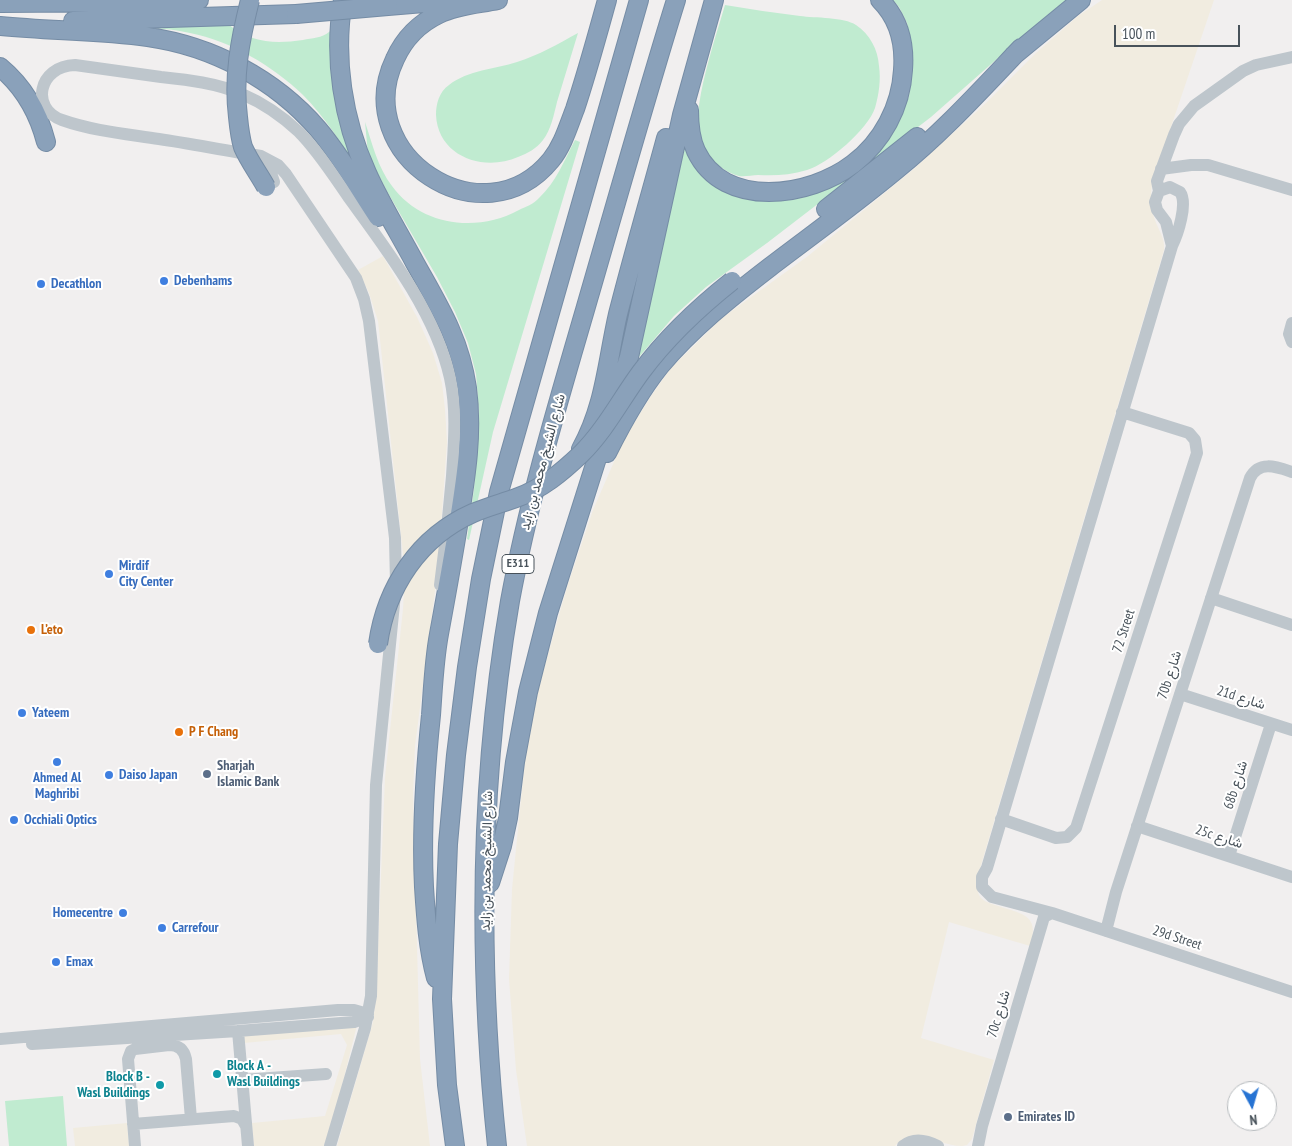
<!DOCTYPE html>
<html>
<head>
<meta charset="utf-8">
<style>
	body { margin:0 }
	#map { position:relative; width:1292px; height:1146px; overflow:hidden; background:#f1efef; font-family:"PT Sans Narrow",sans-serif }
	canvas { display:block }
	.north { position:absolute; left:1227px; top:1081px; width:50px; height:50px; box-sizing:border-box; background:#fff; border:1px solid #b6babd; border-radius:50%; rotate:174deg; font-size:14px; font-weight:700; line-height:20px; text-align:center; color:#48525a }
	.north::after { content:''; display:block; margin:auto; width:18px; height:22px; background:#2673d3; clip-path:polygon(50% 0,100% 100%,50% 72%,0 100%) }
	.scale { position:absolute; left:1114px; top:25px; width:126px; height:22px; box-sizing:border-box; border:2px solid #48525a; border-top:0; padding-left:6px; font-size:15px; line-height:18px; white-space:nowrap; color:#48525a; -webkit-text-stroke:4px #fff; paint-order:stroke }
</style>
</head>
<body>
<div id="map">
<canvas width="1292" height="1146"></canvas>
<div class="north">N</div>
<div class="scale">100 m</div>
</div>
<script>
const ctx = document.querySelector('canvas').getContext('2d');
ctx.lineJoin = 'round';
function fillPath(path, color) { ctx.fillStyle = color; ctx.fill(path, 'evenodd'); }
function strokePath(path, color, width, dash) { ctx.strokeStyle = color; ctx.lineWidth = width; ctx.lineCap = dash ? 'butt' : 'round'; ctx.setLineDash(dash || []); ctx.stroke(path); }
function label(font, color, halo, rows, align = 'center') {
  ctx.font = font + ' "PT Sans Narrow",Vazirmatn,sans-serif'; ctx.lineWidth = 4; ctx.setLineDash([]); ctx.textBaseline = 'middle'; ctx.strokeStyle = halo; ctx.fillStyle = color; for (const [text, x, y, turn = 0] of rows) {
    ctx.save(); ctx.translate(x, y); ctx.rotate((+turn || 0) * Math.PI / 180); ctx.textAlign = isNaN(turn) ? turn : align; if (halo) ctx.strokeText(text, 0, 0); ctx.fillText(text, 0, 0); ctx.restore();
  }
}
fillPath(new Path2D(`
	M893,0H1066L1031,29L931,117L767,243L706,287L674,316L633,364L686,142L692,161L705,175L772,199L889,138L901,117L909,96L911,69L910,44L907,23L899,7Z
	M725,5C750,9 775,13 800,16C815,18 844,17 856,25C870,34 878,50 879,66C881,80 879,94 875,108C868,129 828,164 807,170C790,175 775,176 758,175C752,175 745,177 739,176C718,170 702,153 698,131C696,119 699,106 701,93C707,63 716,35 725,5Z
	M337,23L360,171C342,145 325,117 303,95C273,66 231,41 190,33C173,29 155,28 137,27L228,24C251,43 274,44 303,40C312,38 322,38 329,32C332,30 335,26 337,23Z
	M578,33C571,56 564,79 557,102C554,114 551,130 543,140C536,149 528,153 518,157C484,172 438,157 436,115C436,104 439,92 449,85C468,70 495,69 517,62C539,55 558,44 578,33Z
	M365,122C372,143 378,168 392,186C421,226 477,233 519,210C525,207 534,204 539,198C556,182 564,161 575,140L580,142L493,432L469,540L467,539L474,489L479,412L476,374L468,343L455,312L437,277L388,193L368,154Z
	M63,1096L67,1146H9L5,1101Z`), '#c0ebd0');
fillPath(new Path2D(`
	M1102,0H1214L1153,180C1150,193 1150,207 1155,220C1159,231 1165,238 1164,250L979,872C978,879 976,888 979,895C982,901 989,903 995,905C1020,914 1041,913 1030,946L949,922L921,1038L994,1060L972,1139L967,1145L962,1146C942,1146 911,1125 895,1146H527L516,1070L509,979L512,889L526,749L539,686L567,587L593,510L623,441L649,399L670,369L722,318L808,256L915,168L987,102L1036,53L1078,16Z
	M383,256L417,317L433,353L442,383L445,409L447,442L438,568L415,746L413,795L420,1059L430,1146H337L373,1022L376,998L385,777L403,609L405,573L378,321L369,293L358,270Z
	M357,1025L337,1106L324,1146H254L252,1123L325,1116L347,1045L341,1034L244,1043L242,1032Z
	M127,1123L129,1146H75L73,1128Z`), '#f1ece0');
const highway = new Path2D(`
	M343,0C333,58 343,120 367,173C381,204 399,233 415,263C439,306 460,339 467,388C473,432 466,476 459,520C453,558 446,596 439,634C434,661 433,688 431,715C425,773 421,829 424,887C426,918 428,948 436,978
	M498,0C479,4 458,5 439,14C420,23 404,39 395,59C349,155 483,243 551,160C563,145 568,127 575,109C587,73 597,36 607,0
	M0,3L151,2L199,0
	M388,6L460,0
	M73,21L296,14
	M0,26C49,31 99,30 148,37C212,46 275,79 318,129C341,156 358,187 378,217
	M1013,56L1081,0
	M0,67C24,87 38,111 46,142
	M689,110C689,124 690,138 696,151C724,210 810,197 853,164C882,142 901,107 903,70C905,44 899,19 880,0
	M826,209L917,137
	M581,449C605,406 607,362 618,314C633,255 650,197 666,138
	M607,453C622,423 639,392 660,366C692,328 731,297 770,267C812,235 855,204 896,170C942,133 981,90 1021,48
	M490,883L502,846L508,818L515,762L528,692L548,613L629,357L682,115L714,0
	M455,1146L447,1085L442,999L448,844L456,755L467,667L481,579L499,492L639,0
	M497,1146C478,965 479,781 510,601C528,503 557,406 585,310C615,207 644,103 676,0`);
strokePath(highway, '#758ca5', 20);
strokePath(new Path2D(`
	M261,163L269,167L274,182
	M1161,169L1191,165H1208L1292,190
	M1170,187L1180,192C1188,203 1178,234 1172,246L1166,222L1157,210L1155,202L1159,191Z
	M1159,191L1157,181L1174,135L1179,124L1194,106L1243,71L1256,65L1292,57
	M1292,323L1289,334L1292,342
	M1211,598L1292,625
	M1180,694L1292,730
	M1001,819L1056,838L1067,837L1076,828L1197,453L1195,440L1189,433L1122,412
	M1137,826L1292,877
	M1229,856L1271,724
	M1052,913L992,897L982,887V877L987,868L1172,246
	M1106,931L1116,892L1250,478C1259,460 1277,467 1292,472
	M238,1031L248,1146
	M0,1039L338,1010H354L368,1014
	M32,1044L238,1031L354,1022L368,1017
	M242,1080L326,1074
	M133,1124L234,1116L242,1119L246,1126
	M135,1146L128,1059L131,1051L135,1049L169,1045C179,1045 184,1050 186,1059L191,1119
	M330,1146L365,1028L371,996L376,785L396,584L395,538L369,321L364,299L356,278L286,174L278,165L261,156C227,151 193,144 159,139C127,134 93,131 62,120C30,109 38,66 75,65C104,69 132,73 161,77C189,80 216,83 242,94C263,103 282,116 299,132C318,151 333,175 349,198C387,250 436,314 450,378C457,410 454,444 452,476C449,513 445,549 440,585
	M903,1146C914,1137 926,1140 938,1146
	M978,1146L982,1126L1044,917L1052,913L1292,992`), '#bec6cc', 12);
strokePath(highway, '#8aa1ba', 18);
const highwayBridge = new Path2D(`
	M250,0C240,40 233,76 238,117C239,127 240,137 243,147C249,161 259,174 266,187
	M296,14L388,6
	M378,644C386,587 419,537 473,513C487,507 502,503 516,498C542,489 562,472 581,454C606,429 621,399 641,372C667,337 698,308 732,281`);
strokePath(highwayBridge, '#758ca5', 20, []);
strokePath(highwayBridge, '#8aa1ba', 18);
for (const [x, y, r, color] of [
	[164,281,5,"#3f7fe0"],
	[41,284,5,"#3f7fe0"],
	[109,574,5,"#3f7fe0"],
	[31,630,5,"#e8710a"],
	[22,713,5,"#3f7fe0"],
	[179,732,5,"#e8710a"],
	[57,762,5,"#3f7fe0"],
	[207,774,5,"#5c6f8a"],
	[109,775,5,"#3f7fe0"],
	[14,820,5,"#3f7fe0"],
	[123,913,5,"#3f7fe0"],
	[162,928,5,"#3f7fe0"],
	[56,962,5,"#3f7fe0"],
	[217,1074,5,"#0f9aa8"],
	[160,1085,5,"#0f9aa8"],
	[1008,1117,5,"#5c6f8a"]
]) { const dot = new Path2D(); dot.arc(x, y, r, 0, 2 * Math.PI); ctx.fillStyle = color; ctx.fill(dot); strokePath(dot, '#fff', 2); }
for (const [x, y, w] of [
	[518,564,32]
]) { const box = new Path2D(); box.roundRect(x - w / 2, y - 9.5, w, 19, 4); ctx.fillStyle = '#fff'; ctx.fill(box); strokePath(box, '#48525a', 1); }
label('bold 12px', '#48525a', null, [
	["E311",518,564]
]);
label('bold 14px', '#366cbe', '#fff', [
	["Debenhams",174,281],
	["Decathlon",51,284],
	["Mirdif",119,566],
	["City Center",119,582],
	["Yateem",32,713],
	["Daiso Japan",119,775],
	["Ahmed Al",57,778,"center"],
	["Maghribi",57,794,"center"],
	["Occhiali Optics",24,820],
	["Homecentre",113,913,"right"],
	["Carrefour",172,928],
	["Emax",66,962]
], 'left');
label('14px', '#48525a', '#fff', [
	["شارع الشيخ محمد بن زايد",543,462,-75],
	["72 Street",1124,631,-72],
	["70b شارع",1170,675,-72],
	["21d شارع",1241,698,18],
	["68b شارع",1236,785,-72],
	["25c شارع",1219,837,18],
	["شارع الشيخ محمد بن زايد",487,861,-89],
	["29d Street",1177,938,18],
	["70c شارع",999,1014,-73]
]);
label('bold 14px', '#c56008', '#fff', [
	["L’eto",41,630],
	["P F Chang",189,732]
], 'left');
label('bold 14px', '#4e5e75', '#fff', [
	["Sharjah",217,766],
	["Islamic Bank",217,782],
	["Emirates ID",1018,1117]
], 'left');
label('bold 14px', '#0d838f', '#fff', [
	["Block A -",227,1066],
	["Wasl Buildings",227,1082],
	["Block B -",150,1077,"right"],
	["Wasl Buildings",150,1093,"right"]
], 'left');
</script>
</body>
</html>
